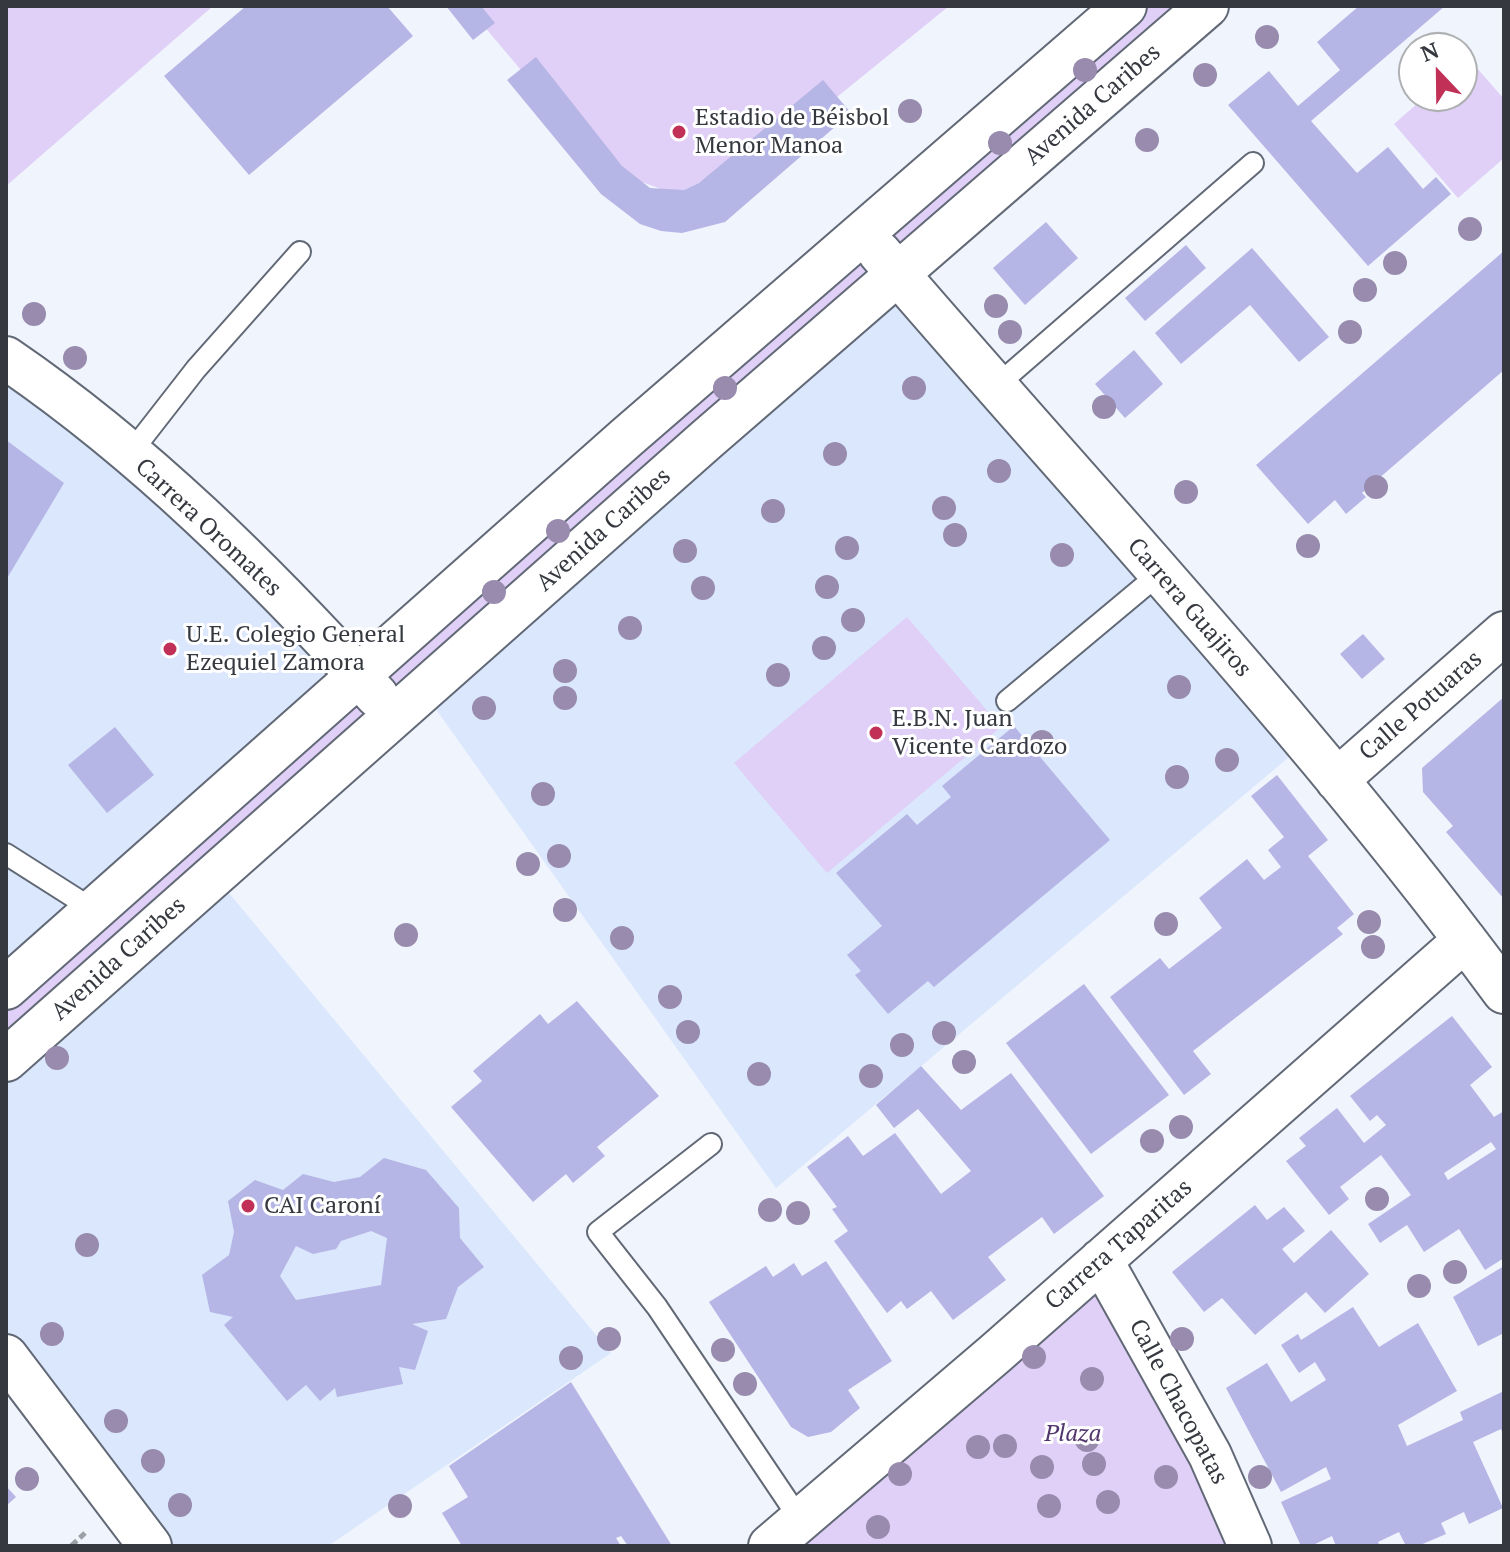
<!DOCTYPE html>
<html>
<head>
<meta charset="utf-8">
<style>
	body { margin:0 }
	#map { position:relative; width:1510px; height:1552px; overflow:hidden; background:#eff4fd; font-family:"PT Serif",serif }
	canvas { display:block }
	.frame { position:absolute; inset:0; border:8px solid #35393f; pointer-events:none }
	.north { position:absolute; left:1398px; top:32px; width:80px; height:80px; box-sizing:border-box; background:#fff; border:2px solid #aeb0b2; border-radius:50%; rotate:338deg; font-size:22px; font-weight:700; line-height:32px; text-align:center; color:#35393f }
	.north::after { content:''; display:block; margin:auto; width:28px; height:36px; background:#c03057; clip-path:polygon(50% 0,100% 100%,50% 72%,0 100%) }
</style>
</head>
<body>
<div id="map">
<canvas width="1510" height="1552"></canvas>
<div class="frame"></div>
<div class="north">N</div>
</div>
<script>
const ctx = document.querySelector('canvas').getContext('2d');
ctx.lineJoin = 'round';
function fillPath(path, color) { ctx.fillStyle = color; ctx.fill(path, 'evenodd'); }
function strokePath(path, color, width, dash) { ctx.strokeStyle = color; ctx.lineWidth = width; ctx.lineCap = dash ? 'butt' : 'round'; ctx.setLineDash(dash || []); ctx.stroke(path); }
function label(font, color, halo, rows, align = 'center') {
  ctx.font = font + ' "PT Serif",serif'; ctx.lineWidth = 6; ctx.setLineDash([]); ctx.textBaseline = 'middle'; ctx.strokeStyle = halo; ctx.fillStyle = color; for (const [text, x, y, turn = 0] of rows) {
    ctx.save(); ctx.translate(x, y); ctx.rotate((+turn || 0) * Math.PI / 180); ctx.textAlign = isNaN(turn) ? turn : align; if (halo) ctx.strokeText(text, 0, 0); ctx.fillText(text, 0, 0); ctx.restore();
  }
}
fillPath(new Path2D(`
	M898,274L1307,742L776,1188L423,691Z
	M6,358L358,676L6,988Z
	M214,875L611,1353L328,1546H150L6,1356V1060Z`), '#dbe7fd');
fillPath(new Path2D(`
	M6,6H213L6,186Z
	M467,6H949L837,97L699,183L684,190L667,191L636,180L521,70Z
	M1125,6H1207L6,1060V988Z
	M1469,59L1504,99V158L1458,198L1394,124L1426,96H1462V65Z
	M907,617L1001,727L827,873L734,763Z
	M1101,1260L1250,1546H770Z`), '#e0cff6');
fillPath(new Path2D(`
	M246,6H387L413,36L249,175L164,76Z
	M446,6H481L495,23L473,40Z
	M1359,6H1445L1311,121L1357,173L1388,147L1423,189L1436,177L1451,194L1368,266L1228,105L1269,71L1298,106L1340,70L1317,42Z
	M536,57L622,166L650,188L684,190L699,183L823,80L851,113L725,222L682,233L661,231L640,224L601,194L507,80Z
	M1046,222L1078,258L1025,305L993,268Z
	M1186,245L1206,268L1145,321L1125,298Z
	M1252,248L1329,337L1299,362L1250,305L1181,364L1155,333Z
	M1504,251V370L1362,493L1366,497L1346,514L1335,500L1308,524L1256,465Z
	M1134,350L1163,384L1125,418L1095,384Z
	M6,440L64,483L6,580Z
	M1363,634L1385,659L1362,679L1340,654Z
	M1504,697V899L1446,832L1453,826L1423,792L1422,768Z
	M1014,726L1110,840L934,987L928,981L888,1014L855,975L861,971L847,955L882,926L836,873L907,814L917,825L951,797L942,786Z
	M115,727L154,775L107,813L68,765Z
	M1277,775L1328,840L1308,856L1354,914L1337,928L1343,934L1193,1051L1211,1074L1184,1095L1110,997L1160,958L1169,969L1222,928L1199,898L1247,859L1264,880L1281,867L1268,850L1284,837L1251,796Z
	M1084,984L1169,1095L1091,1154L1006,1043Z
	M577,1001L659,1096L597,1147L605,1156L573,1183L566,1174L533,1202L451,1107L482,1081L473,1071L540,1014L548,1024Z
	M1452,1016L1492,1067L1470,1085L1494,1117L1504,1111V1258L1485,1270L1459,1229L1424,1252L1407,1225L1380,1243L1368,1224L1411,1195L1381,1155L1340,1187L1349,1199L1329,1215L1286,1161L1306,1146L1299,1138L1337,1108L1364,1143L1386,1125L1377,1115L1370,1121L1350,1096ZM1491,1142L1496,1149L1448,1180L1444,1173Z
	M921,1066L961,1110L1011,1073L1104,1196L1054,1234L1042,1217L988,1257L1006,1280L953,1320L931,1291L907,1309L901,1301L887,1313L834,1241L848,1231L832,1209L837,1207L807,1167L848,1136L863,1156L895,1133L941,1194L971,1171L918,1109L894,1128L876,1105Z
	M384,1158L426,1170L459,1208L460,1238L484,1267L458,1287L446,1319L412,1324L428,1331L415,1370L399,1367L403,1384L337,1397L335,1388L320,1401L306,1385L287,1401L224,1325L233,1317L210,1312L202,1275L229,1255L234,1232L228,1201L255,1180L283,1190L303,1174L334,1182L360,1177ZM371,1231L387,1238L381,1285L296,1300L280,1276L296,1246L313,1254L336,1249L341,1241Z
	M1255,1205L1267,1220L1284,1207L1305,1231L1282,1249L1294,1263L1331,1230L1369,1274L1325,1313L1306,1292L1255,1335L1222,1298L1204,1312L1172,1272Z
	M826,1261L892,1361L848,1390L860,1408L831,1432L808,1437L791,1427L709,1302L766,1266L773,1277L794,1263L802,1276Z
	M1504,1266V1333L1478,1346L1453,1297Z
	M1353,1307L1379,1347L1418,1323L1457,1391L1398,1425L1407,1446L1463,1420L1460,1412L1504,1391V1437L1501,1429L1473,1442L1503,1508L1469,1524L1464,1512L1441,1523L1446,1534L1418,1546H1406L1399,1532L1378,1542L1380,1546H1336L1332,1536L1311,1546H1301L1281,1502L1331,1479L1326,1467L1281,1492L1226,1388L1267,1363L1291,1402L1326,1380L1315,1362L1299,1373L1281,1345L1298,1334L1301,1340Z
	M571,1382L672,1546H628L621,1536L616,1538L621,1546H462L442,1513L468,1497L449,1466Z
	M6,1486L16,1497L6,1506Z`), '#b5b6e5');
const service = new Path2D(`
	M995,387L1253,163
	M129,455L196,369L300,252
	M1007,701L1159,574
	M6,854L94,910
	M711,1144L598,1232L657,1307L801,1521`);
const minor = new Path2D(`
	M879,252C1089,497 1312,732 1504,992
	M6,358C144,452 265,573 377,696
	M1337,780L1504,633
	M6,988L626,438L1125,6
	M6,1060L706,440L1207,6
	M1101,1260L1210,1455L1250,1546
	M6,1356L150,1546
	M770,1546L996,1353L1465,940`);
strokePath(service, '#626976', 24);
strokePath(minor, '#626976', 46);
strokePath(new Path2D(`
	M71,1546L85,1533`), '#9ba0a7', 5, [8, 4]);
strokePath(service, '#fff', 20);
strokePath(minor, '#fff', 42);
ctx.fillStyle = '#988bae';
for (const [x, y] of [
	[1267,37],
	[1085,70],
	[1205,75],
	[910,111],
	[1147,140],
	[1000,143],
	[1470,229],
	[1395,263],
	[1365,290],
	[996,306],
	[34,314],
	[1010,332],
	[1350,332],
	[75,358],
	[725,388],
	[914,388],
	[1104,407],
	[835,454],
	[999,471],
	[1376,487],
	[1186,492],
	[944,508],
	[773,511],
	[558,531],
	[955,535],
	[1308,546],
	[847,548],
	[685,551],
	[1062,555],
	[827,587],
	[703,588],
	[494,592],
	[853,620],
	[630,628],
	[824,648],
	[565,671],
	[778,675],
	[1179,687],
	[565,698],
	[484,708],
	[1042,742],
	[1227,760],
	[1177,777],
	[543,794],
	[559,856],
	[528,864],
	[565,910],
	[1369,922],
	[1166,924],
	[406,935],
	[622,938],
	[1373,947],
	[670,997],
	[688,1032],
	[944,1033],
	[902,1045],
	[57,1058],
	[964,1062],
	[759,1074],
	[871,1076],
	[1181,1127],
	[1152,1141],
	[1377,1199],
	[770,1210],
	[798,1213],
	[87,1245],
	[1455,1272],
	[1419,1286],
	[52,1334],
	[609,1339],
	[1182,1339],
	[723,1350],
	[1034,1357],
	[571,1358],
	[1092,1379],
	[745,1384],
	[116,1421],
	[1087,1440],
	[1005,1446],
	[978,1447],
	[153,1461],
	[1094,1464],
	[1042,1467],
	[900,1474],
	[1166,1477],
	[1260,1477],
	[27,1479],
	[1108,1502],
	[180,1505],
	[400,1506],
	[1049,1506],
	[878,1527]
]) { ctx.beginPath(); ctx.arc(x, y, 12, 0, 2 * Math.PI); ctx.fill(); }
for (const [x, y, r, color] of [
	[679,132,8,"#c03057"],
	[170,649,8,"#c03057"],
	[876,733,8,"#c03057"],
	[248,1206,8,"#c03057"]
]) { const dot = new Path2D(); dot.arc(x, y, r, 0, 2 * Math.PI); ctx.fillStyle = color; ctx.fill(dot); strokePath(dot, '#fff', 3); }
label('24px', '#35393f', '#fff', [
	["Avenida Caribes",1093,105,-41],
	["Carrera Oromates",208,528,43],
	["Avenida Caribes",604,530,-42],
	["Carrera Guajiros",1189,608,49],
	["Calle Potuaras",1421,706,-41],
	["Avenida Caribes",119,959,-42],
	["Carrera Taparitas",1119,1245,-41],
	["Calle Chacopatas",1178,1402,62]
]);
label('24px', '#35393f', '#fff', [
	["Estadio de Béisbol",695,118],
	["Menor Manoa",695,146],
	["U.E. Colegio General",186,635],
	["Ezequiel Zamora",186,663],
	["E.B.N. Juan",892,719],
	["Vicente Cardozo",892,747],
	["CAI Caroní",264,1206]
], 'left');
label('italic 24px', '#51356d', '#fff', [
	["Plaza",1073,1434]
]);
</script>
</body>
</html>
